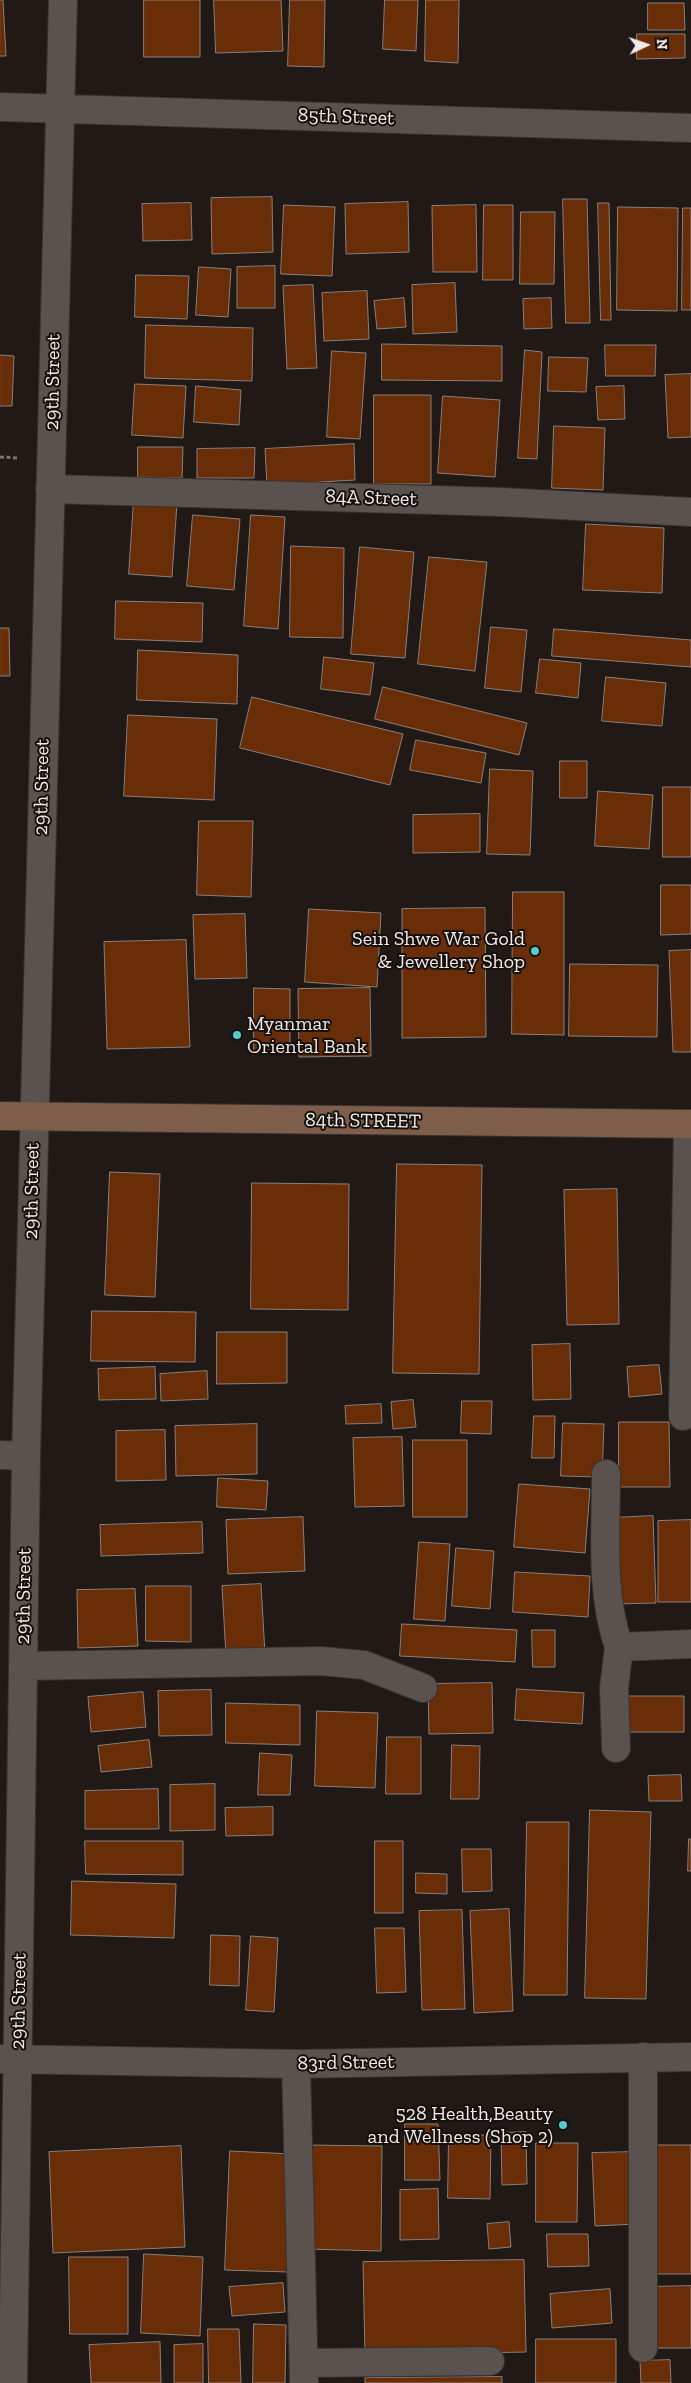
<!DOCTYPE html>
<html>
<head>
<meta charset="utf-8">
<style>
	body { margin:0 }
	#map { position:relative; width:691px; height:2383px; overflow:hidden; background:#201916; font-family:"Zilla Slab",serif }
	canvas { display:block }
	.north { position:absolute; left:621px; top:20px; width:50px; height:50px; -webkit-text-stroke:4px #16100d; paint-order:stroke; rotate:87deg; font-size:14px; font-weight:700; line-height:20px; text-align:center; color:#f0ebe8 }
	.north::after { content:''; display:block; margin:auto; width:18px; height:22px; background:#f0ebe8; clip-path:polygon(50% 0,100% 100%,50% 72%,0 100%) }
</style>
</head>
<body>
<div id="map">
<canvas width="691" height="2383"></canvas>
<div class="north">N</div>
</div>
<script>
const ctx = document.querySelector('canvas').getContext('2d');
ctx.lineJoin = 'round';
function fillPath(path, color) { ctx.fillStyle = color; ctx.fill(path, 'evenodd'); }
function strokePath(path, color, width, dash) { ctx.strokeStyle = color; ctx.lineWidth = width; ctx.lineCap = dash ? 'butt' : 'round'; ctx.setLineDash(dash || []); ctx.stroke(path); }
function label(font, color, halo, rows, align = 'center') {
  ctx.font = font + ' "Zilla Slab",serif'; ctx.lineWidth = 4; ctx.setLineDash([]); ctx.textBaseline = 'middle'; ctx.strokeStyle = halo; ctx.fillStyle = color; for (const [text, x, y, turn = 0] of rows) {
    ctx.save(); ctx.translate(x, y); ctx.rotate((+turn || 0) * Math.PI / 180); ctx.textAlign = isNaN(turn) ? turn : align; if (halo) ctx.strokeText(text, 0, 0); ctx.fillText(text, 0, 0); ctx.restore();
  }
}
const building = new Path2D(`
	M0,0H3L6,56H0Z
	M144,0H200V57H144Z
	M214,0H281L283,51L216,53Z
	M290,0H325L324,67L288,66Z
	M385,0H418L416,51L383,49Z
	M426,0H459L458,63L425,61Z
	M648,3H684L685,30H648Z
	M637,34H685V58L637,59Z
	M272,197L273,252L212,254L211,198Z
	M563,199H587L590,323H566Z
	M408,202L409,252L346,254L345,204Z
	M191,203L192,240L143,241L142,204Z
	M598,203H609L611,320H601Z
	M284,205L335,207L332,276L281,274Z
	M476,205L477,272H433L432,206Z
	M484,205H513V280H483Z
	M618,207L678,208L677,311L617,310Z
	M683,208H691V310H682Z
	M521,212H555L554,284H520Z
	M275,266V308H237V267Z
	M199,267L231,269L228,317L196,315Z
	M136,275L189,276L187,319L135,317Z
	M455,283L457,332L413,334L412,285Z
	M313,285L317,368L287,369L283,286Z
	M367,291L369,339L324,341L322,293Z
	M404,298L406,327L377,329L374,301Z
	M551,298L552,328L524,329L523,299Z
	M146,325L253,328L252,381L145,378Z
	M382,344L502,346V381L382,380Z
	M605,345H656L655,376H606Z
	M525,350L542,352L537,459L518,458Z
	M332,351L366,353L360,439L327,437Z
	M0,355L14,356L12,406H0Z
	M549,357L588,358L586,392L548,391Z
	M691,374V437L668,438L665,375Z
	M135,384L186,386L183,438L132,435Z
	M196,386L241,390L239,425L194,422Z
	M624,386L625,419L598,420L596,387Z
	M374,395H431V484H374Z
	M443,396L500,400L495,477L438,473Z
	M554,426L605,428L603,490L552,488Z
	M354,444L355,480L267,485L265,449Z
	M138,447H183L182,478L138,477Z
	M255,448L254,478H197V449Z
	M134,500L177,503L172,577L129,574Z
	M193,515L240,519L234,590L187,586Z
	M251,515L285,517L278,629L244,626Z
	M586,524L664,528L662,593L583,590Z
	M291,546L344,548L343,638L290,637Z
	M360,547L414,552L405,658L351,654Z
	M429,557L487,562L475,671L418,664Z
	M116,601L203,603L202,642L115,639Z
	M491,627L527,630L521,692L485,688Z
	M0,628H9L10,676H0Z
	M554,629L691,640V667L552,656Z
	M138,650L238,655L237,704L137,700Z
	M324,657L374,663L370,695L321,689Z
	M540,659L581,663L578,698L536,693Z
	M606,677L666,683L662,726L602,721Z
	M383,687L527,723L519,755L375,719Z
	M252,697L403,734L390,785L240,748Z
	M128,715L217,719L214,800L124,796Z
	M416,740L486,753L481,783L410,770Z
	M560,761H587V798H560Z
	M490,769L533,771L530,855L487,854Z
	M663,787H691V857H663Z
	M598,791L653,795L649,849L595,846Z
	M480,814V852L413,853V815Z
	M199,821H253L251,897L197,895Z
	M661,885H691V934L661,935Z
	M513,892H564V1035L512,1034Z
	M485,908L486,1037L402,1038V909Z
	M309,909L381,913L377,987L305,982Z
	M245,914L247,978L195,979L193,915Z
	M186,940L190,1047L107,1049L104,942Z
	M691,950V1052H673L669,951Z
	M570,964L658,965L657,1037L569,1036Z
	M254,988L290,989V1052H254Z
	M370,988L371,1056L299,1057L298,989Z
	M397,1164L482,1165L479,1374L393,1373Z
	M110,1172L160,1174L155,1297L105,1295Z
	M252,1183L349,1184L348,1310L251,1309Z
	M617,1189L619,1324L567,1325L564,1190Z
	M92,1311L196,1312L195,1362L91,1361Z
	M217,1332H287V1383L217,1384Z
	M570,1344L571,1399L533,1400L532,1345Z
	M659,1365L662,1394L629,1397L627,1367Z
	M155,1367L156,1399L99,1400L98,1369Z
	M207,1371L208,1399L161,1401L160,1374Z
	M413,1400L416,1427L393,1429L391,1402Z
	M462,1401H492L491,1434L461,1433Z
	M381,1404L382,1423L346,1424L345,1406Z
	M534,1416H555L554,1458H532Z
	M619,1422H669L670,1487H619Z
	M563,1423L604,1424L602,1477L561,1476Z
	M257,1424V1474L176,1476L175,1426Z
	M165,1430L166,1480L116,1481V1431Z
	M402,1437L404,1506L355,1507L353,1438Z
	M413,1440H467V1517H413Z
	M218,1478L268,1481L266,1510L217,1507Z
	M519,1484L590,1489L585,1553L514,1547Z
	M653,1516L656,1603L614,1604L611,1518Z
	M303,1517L305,1571L228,1574L226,1520Z
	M691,1520V1602H658V1521Z
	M202,1522L203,1553L101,1556L100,1525Z
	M419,1542L450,1544L445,1621L414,1619Z
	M456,1548L494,1551L490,1609L452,1606Z
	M515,1572L590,1576L588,1617L513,1612Z
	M261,1584L265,1654L226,1656L222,1586Z
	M146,1586H191V1642L146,1641Z
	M135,1589L138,1646L78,1648L77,1590Z
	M402,1624L517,1630L515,1662L400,1656Z
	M532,1630H555V1667H533Z
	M492,1683L493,1733L429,1734L428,1684Z
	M517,1689L584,1693L582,1724L515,1720Z
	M211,1690L212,1735L159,1736L158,1691Z
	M143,1692L146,1727L91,1732L88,1697Z
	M627,1696H684V1732H627Z
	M226,1703L300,1705V1745L226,1743Z
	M317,1711L378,1713L375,1788L315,1786Z
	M387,1737H421V1794H386Z
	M149,1740L152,1767L101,1772L98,1746Z
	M452,1745L480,1746L479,1799H451Z
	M260,1753L292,1755L290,1795H258Z
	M681,1775L682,1801H649L648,1776Z
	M215,1784V1830L170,1831V1785Z
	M158,1789L159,1829H85V1791Z
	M273,1807V1835L226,1836L225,1808Z
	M590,1810L651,1812L646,1999L585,1998Z
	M527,1822H569L567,1995H524Z
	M689,1839H691V1871H688Z
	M85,1841H183V1875L86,1874Z
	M375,1841H403V1913H375Z
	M462,1849H491L492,1891L463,1892Z
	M416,1873L447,1874V1894L416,1893Z
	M72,1881L176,1884L174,1938L71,1935Z
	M509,1909L513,2011L474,2013L470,1911Z
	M462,1910L465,2009L422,2010L419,1911Z
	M375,1928H404L406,1992L377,1993Z
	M211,1935L240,1936L239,1986L210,1985Z
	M251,1936L278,1938L274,2012L246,2010Z
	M405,2124H438L440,2180H405Z
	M526,2132L527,2184L502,2185L501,2133Z
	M449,2135H491L490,2199L448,2198Z
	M536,2143H578L577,2222H536Z
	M308,2145L382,2146L381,2251L306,2249Z
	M650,2145H691V2274H650Z
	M181,2146L185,2247L53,2253L49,2152Z
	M230,2151L292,2154L288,2272L225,2270Z
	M634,2152L637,2224L595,2226L592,2153Z
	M438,2189L439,2239L400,2240V2190Z
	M509,2222L511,2247L489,2249L487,2224Z
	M547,2234H588L589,2266L548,2267Z
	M144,2254L203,2257L200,2336L141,2333Z
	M69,2257H128V2334H70Z
	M524,2260L526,2352L365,2355L363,2262Z
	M283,2283L285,2312L232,2316L229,2287Z
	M691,2286V2348H650L649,2287Z
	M610,2289L612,2323L552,2328L550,2294Z
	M254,2324L286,2325L285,2383H253Z
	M208,2329H239L241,2383H209Z
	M536,2339H616V2383H536Z
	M160,2342L161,2383H91L89,2345Z
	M203,2344V2383H174V2345Z
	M670,2360L671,2383H641L640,2361Z
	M502,2377V2383H365V2378Z`);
fillPath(building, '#692d08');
strokePath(building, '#89807c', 1);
const minor = new Path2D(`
	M0,107L691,128
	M50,489L502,502L691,512
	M683,1416L688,1124
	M0,1455L26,1456
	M606,1474C606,1532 600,1592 619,1647
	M23,1666L321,1661L364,1665L423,1688
	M616,1748L614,1688L619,1647L691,1644
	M1,2059L296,2064L691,2057
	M296,2064L304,2383
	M643,2348V2057
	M305,2363L490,2361
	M13,2383L26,1456L63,0`);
const secondary = new Path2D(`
	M0,1116L691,1124`);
strokePath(minor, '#373331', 30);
strokePath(secondary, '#373331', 30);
strokePath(new Path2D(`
	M0,457L18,458`), '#7a7471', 3, [4, 2.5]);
strokePath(minor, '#5a524e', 28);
strokePath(secondary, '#7e5d4b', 28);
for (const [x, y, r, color] of [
	[535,951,5,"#52cdd0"],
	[237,1035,5,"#52cdd0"],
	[563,2125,5,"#52cdd0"]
]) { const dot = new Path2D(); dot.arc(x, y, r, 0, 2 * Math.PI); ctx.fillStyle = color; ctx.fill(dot); strokePath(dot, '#16100d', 2); }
label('20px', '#f0ebe8', '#16100d', [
	["85th Street",346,117,2],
	["29th Street",53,382,-89],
	["84A Street",371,498,2],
	["29th Street",42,787,-89],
	["84th STREET",363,1121,1],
	["29th Street",32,1191,-89],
	["29th Street",24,1596,-89],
	["29th Street",19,2001,-89],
	["83rd Street",346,2063,-1]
]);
label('20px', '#f0ebe8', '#16100d', [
	["Sein Shwe War Gold",525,939],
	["& Jewellery Shop",525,962],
	["Myanmar",247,1024,"left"],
	["Oriental Bank",247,1047,"left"],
	["528 Health,Beauty",553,2114],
	["and Wellness (Shop 2)",553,2137]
], 'right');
</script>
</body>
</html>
